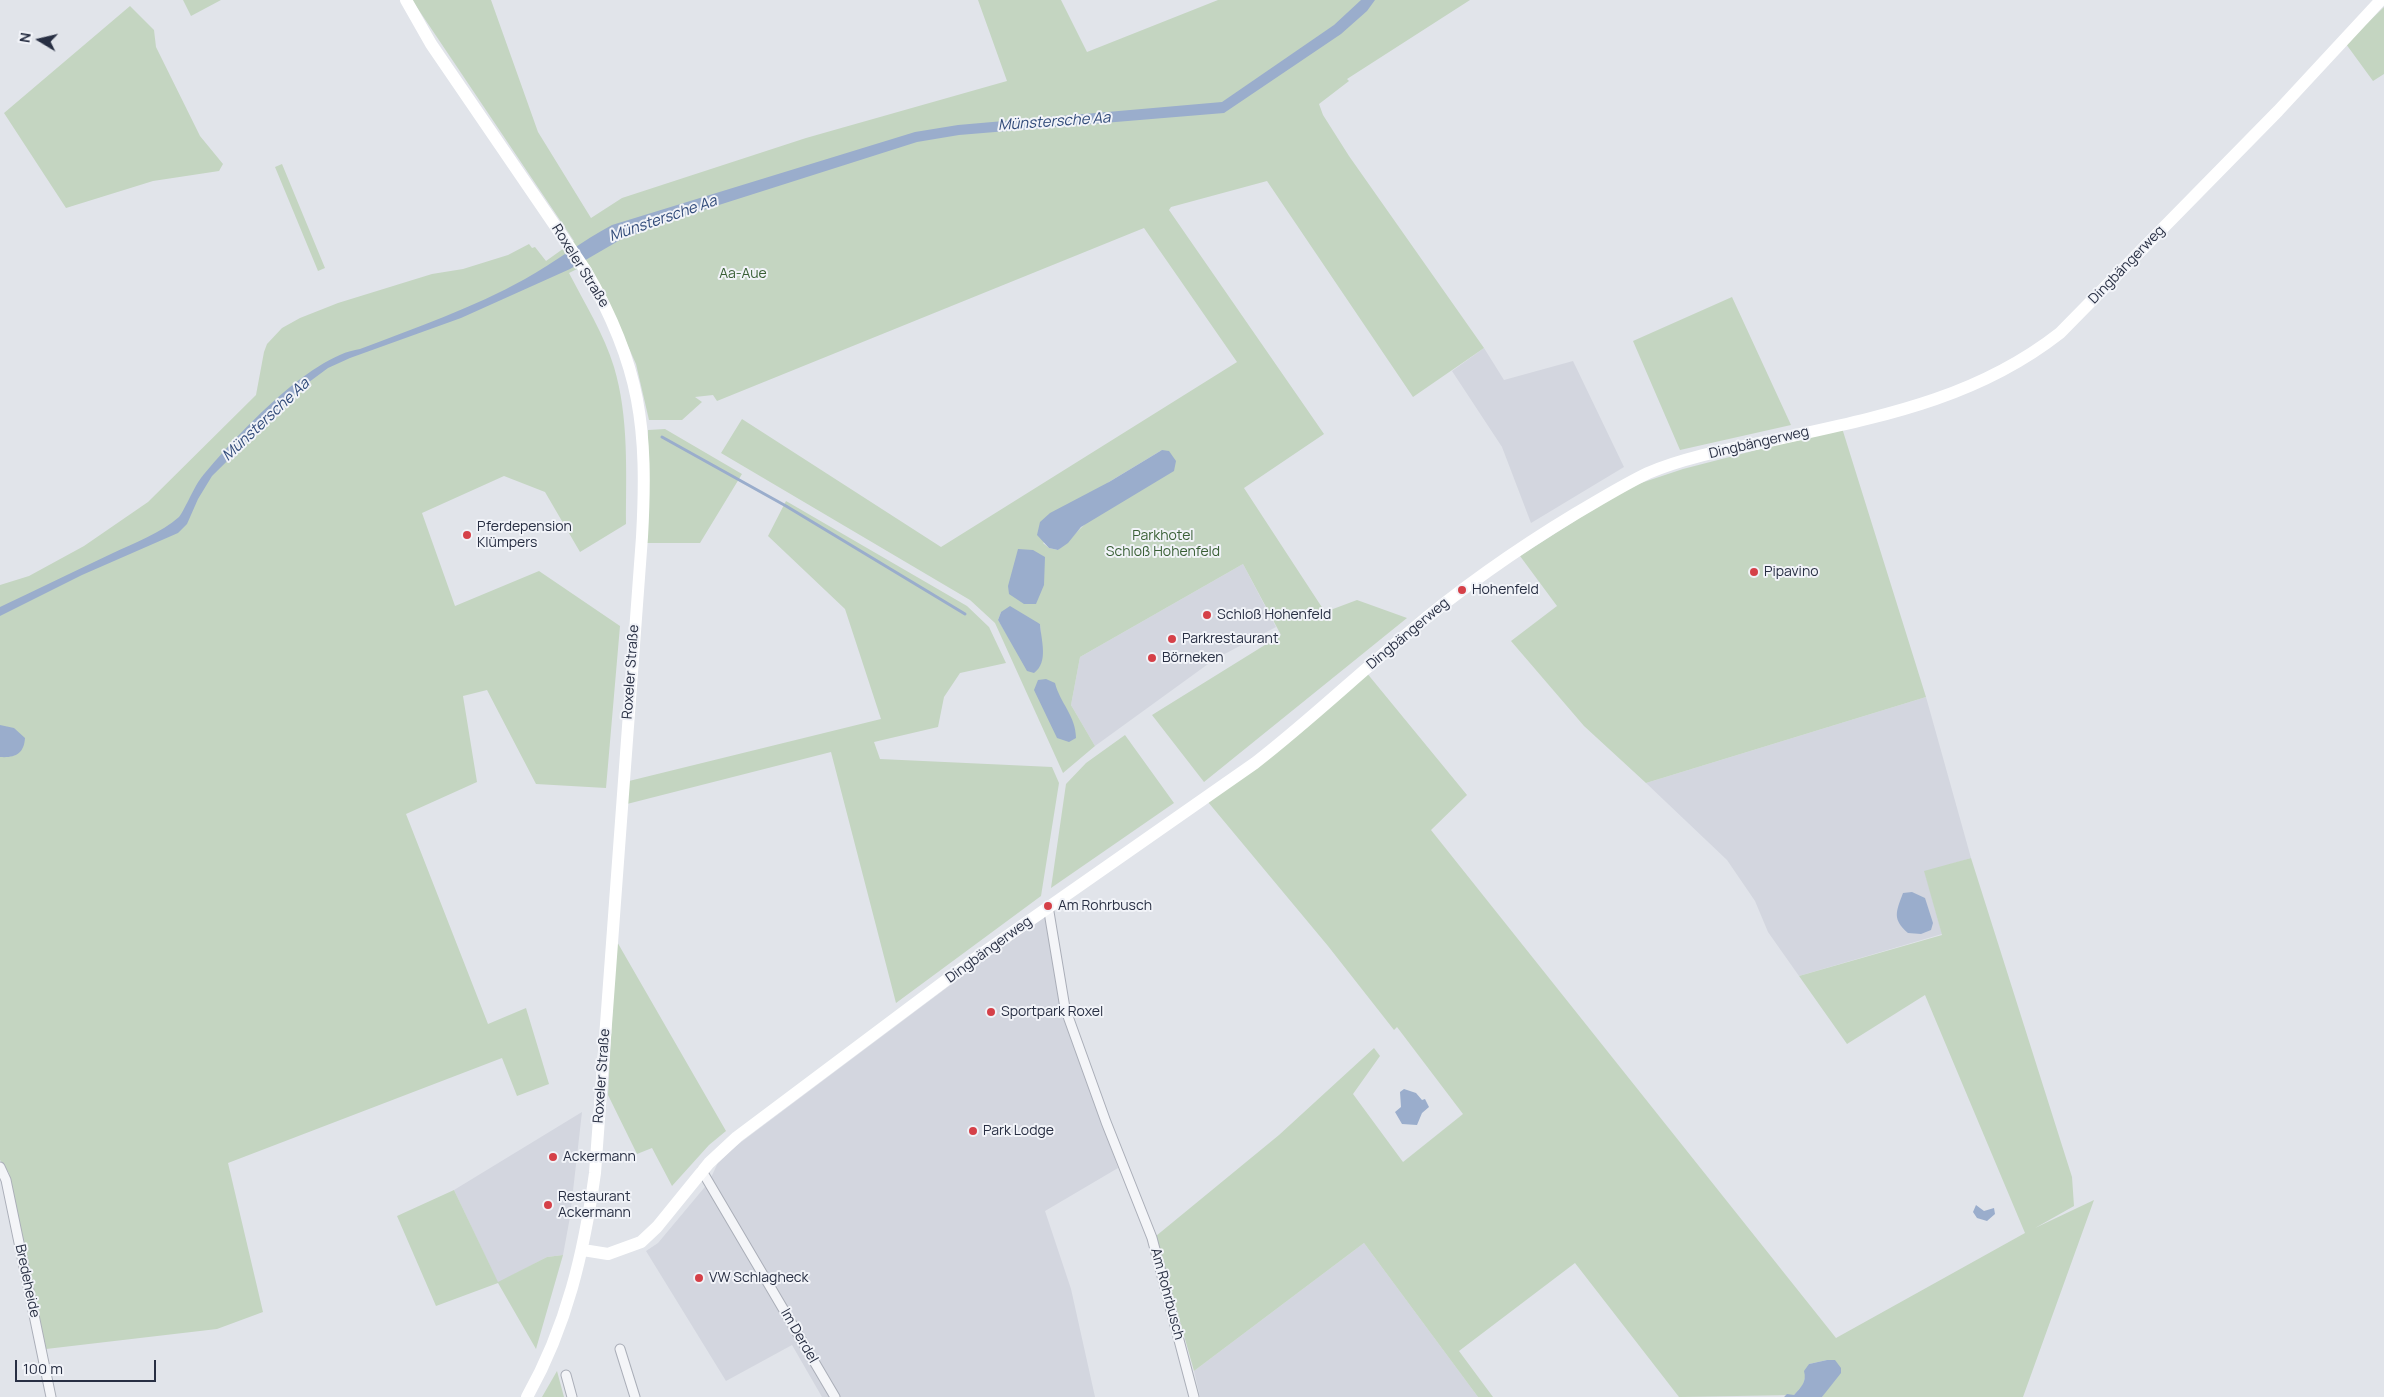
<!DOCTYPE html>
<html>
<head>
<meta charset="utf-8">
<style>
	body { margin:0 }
	#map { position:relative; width:2384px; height:1397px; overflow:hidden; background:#e1e4ea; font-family:Manrope,sans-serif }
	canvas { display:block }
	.north { position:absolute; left:15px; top:15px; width:50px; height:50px; -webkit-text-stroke:4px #f1f3f8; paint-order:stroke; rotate:279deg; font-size:14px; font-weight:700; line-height:20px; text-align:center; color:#282f43 }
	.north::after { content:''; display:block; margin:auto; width:18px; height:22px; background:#282f43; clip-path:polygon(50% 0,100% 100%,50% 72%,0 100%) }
	.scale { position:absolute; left:15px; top:1360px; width:141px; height:22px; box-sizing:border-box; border:2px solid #282f43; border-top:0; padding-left:6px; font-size:15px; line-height:18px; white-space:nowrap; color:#282f43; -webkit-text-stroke:4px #f1f3f8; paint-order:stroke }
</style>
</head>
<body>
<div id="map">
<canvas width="2384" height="1397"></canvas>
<div class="north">N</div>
<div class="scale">100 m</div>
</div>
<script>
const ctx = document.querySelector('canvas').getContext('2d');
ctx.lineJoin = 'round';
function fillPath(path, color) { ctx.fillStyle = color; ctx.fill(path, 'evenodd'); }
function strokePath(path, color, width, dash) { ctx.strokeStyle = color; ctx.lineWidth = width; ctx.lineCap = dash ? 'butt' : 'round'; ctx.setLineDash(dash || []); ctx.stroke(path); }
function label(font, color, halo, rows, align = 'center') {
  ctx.font = font + ' Manrope,sans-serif'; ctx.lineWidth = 4; ctx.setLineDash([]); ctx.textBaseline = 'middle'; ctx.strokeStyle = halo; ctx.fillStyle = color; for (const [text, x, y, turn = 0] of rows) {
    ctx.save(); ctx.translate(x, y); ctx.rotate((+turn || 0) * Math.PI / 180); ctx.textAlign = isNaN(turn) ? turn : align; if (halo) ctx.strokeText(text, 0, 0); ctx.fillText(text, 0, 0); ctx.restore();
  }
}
fillPath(new Path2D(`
	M1484,348L1504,380L1573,361L1624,467L1531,523L1502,447L1452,371Z
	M1243,564L1276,627L1215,659L1095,746L1071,705L1080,657Z
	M1926,697L1971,858L1925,872L1942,934L1799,976L1768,932L1755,901L1727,860L1646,783Z
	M1045,914L1059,1000L1118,1168L1045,1211L1071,1289L1095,1397H822L792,1345L726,1381L646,1251L658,1243L709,1182L720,1158Z
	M582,1112L570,1217L563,1255L547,1257L498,1283L454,1190Z
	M1364,1243L1478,1397H1200L1194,1371Z`), '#d3d6df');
fillPath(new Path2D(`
	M183,0H221L191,16Z
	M412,0H491L538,132L591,218L622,198L806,138L1007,81L978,0H1061L1087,52L1218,0H1470L1347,79L1349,81L1319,104L1323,115L1349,156L1484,348L1413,397L1267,181L1171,207L1169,210L1324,434L1244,488L1325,612L1357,600L1407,618L1204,782L1152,715L1281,635L1243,564L1080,657L1071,705L1095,746L1063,773L995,623L970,600L721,453L742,419L941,547L1237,362L1144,228L717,401L713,395L695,397L702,402L682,420H649L636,364L600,284L587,264L569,273C585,304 604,334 614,367C629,417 626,472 626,524L580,552L545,492L504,476L422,513L455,606L539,571L620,626L606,788L536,784L487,690L463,696L477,782L406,814L488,1024L526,1008L549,1084L517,1096L502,1058L228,1163L263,1312L217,1329L46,1349L9,1173L0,1160V585L29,576L84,546L148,502L256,395L264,352L267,344L282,328L300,318L338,303L432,274L463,269L508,255L529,244L532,248L535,247L546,261L574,241ZM1162,450L1058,550L1049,548L1043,543L1109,482ZM1001,612L1040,624L1041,636L1019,654L998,620Z
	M130,6L154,30L156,47L200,136L223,164L219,171L153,181L66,208L4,113Z
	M2384,7V74L2373,81L2346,44Z
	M282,164L325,268L318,271L275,167Z
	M1732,297L1791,425L1680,450L1633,341Z
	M1842,428L1926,697L1646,783L1584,726L1511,641L1557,606L1520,556L1626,488L1683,469Z
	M665,429L742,474L700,543H646L648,430Z
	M786,501L967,606L989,627L1006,663L960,673L944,697L938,727L874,742L880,759L1052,767L1059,783L1041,896L896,1003L831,752L627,804L629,781L881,719L845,609L768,536Z
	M1366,672L1467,795L1431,830L1836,1338L2025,1233L1925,995L1847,1044L1799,976L1942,935L1924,871L1971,858L2072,1177L2074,1206L2035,1228L2094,1200L2023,1397H1822L1825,1392L1827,1360L1809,1364L1803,1385L1794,1395L1679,1397L1575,1263L1459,1351L1493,1397H1478L1364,1243L1194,1371L1156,1236L1279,1135L1374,1048L1380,1056L1353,1094L1403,1162L1463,1114L1397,1027L1394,1030L1328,946L1208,802Z
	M1125,735L1174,803L1051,888L1066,784L1086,763Z
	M616,940L726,1131L709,1145L672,1186L652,1148L637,1154L608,1095Z
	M454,1190L498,1282L547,1257L563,1255L536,1349L498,1283L436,1306L397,1216Z
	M557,1371L564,1397H542Z`), '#c4d5c1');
fillPath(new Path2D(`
	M1361,0H1375L1367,11L1341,34L1224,113L959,135L917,142L678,218L620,240L570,269L461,318L350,358L328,368L301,388L212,476L198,499L187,524L178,533L82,575L0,616V607C38,589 75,571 113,553C134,543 161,533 179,517C183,513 194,487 201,478C233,439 309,356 360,349C415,328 473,308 525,279C555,262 582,241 612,225L915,132L958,125L1222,102L1334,25Z
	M1162,450L1169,451L1176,461L1174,471L1081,527L1068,543L1058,550L1049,548L1037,535L1040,522L1050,513L1109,482Z
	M1018,549L1033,550L1045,557L1044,585L1036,604H1024L1009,594L1008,586Z
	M1010,606L1040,624C1041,640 1049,662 1034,673L1027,671L998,620L1001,612Z
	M1046,679L1055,683C1060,703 1076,716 1076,738L1069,742L1057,738L1034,690L1038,680Z
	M0,725L14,728L25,738C24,754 15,758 0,757Z
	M1912,892L1925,898L1933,923L1931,930L1921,934L1908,933C1892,919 1896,912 1903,893Z
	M1404,1089L1416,1093L1422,1100L1425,1099L1429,1107L1422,1113L1417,1125L1402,1124L1395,1112L1401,1107L1400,1092Z
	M1976,1205L1984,1211L1994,1208L1995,1214L1987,1221L1977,1218L1973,1212Z
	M1827,1360H1835L1841,1368V1373L1822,1397H1784L1787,1394L1794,1395C1801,1387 1807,1382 1804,1371L1809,1364Z`), '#9aadcc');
strokePath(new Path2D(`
	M662,437L786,506L965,614`), '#9aadcc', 3);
const minor = new Path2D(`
	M1048,906L1065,1008L1106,1122L1152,1238L1194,1397
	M0,1167L6,1180L51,1397
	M702,1171L835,1397
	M620,1349L635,1397
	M566,1375L572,1397`);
strokePath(minor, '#aaaeb8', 11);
strokePath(minor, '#f4f5f8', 9);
strokePath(new Path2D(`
	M406,0L431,44L586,271C641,366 648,429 642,537L595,1173C584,1252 567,1326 527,1397
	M583,1250L608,1254L641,1242L657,1227L709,1163L737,1137L973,960L1255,763C1308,722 1356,676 1408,633C1460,589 1517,549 1575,514C1599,500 1623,485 1648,473C1685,457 1726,450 1765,442C1872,418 1972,402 2060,333L2278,111L2381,0`), '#fff', 12);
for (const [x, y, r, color] of [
	[467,535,5,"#d54048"],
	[1754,572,5,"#d54048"],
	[1462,590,5,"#d54048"],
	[1207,615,5,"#d54048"],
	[1172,639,5,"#d54048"],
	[1152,658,5,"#d54048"],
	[1048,906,5,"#d54048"],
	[991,1012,5,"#d54048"],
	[973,1131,5,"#d54048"],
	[553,1157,5,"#d54048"],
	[548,1205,5,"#d54048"],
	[699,1278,5,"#d54048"]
]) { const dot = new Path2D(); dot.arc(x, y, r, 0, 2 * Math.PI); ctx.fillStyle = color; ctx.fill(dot); strokePath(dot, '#f1f3f8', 2); }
label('14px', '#282f43', '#f1f3f8', [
	["Dingbängerweg",2127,265,-46],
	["Roxeler Straße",580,266,58],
	["Dingbängerweg",1759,443,-13],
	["Dingbängerweg",1408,634,-40],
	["Roxeler Straße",631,672,-86],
	["Dingbängerweg",989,950,-36],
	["Roxeler Straße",602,1076,-86],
	["Bredeheide",27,1281,78],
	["Am Rohrbusch",1167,1294,75],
	["Im Derdel",799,1336,60]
]);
label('14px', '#395f35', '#f1f3f8', [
	["Aa-Aue",743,274],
	["Parkhotel",1163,536],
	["Schloß Hohenfeld",1163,552]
]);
label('14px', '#282f43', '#f1f3f8', [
	["Pferdepension",477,527],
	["Klümpers",477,543],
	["Pipavino",1764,572],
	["Hohenfeld",1472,590],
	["Schloß Hohenfeld",1217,615],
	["Parkrestaurant",1182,639],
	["Börneken",1162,658],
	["Am Rohrbusch",1058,906],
	["Sportpark Roxel",1001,1012],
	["Park Lodge",983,1131],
	["Ackermann",563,1157],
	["Restaurant",558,1197],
	["Ackermann",558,1213],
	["VW Schlagheck",709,1278]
], 'left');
label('italic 15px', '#304a79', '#f1f3f8', [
	["Münstersche Aa",1054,122,-4],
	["Münstersche Aa",663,219,-19],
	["Münstersche Aa",266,420,-43]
]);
</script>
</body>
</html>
